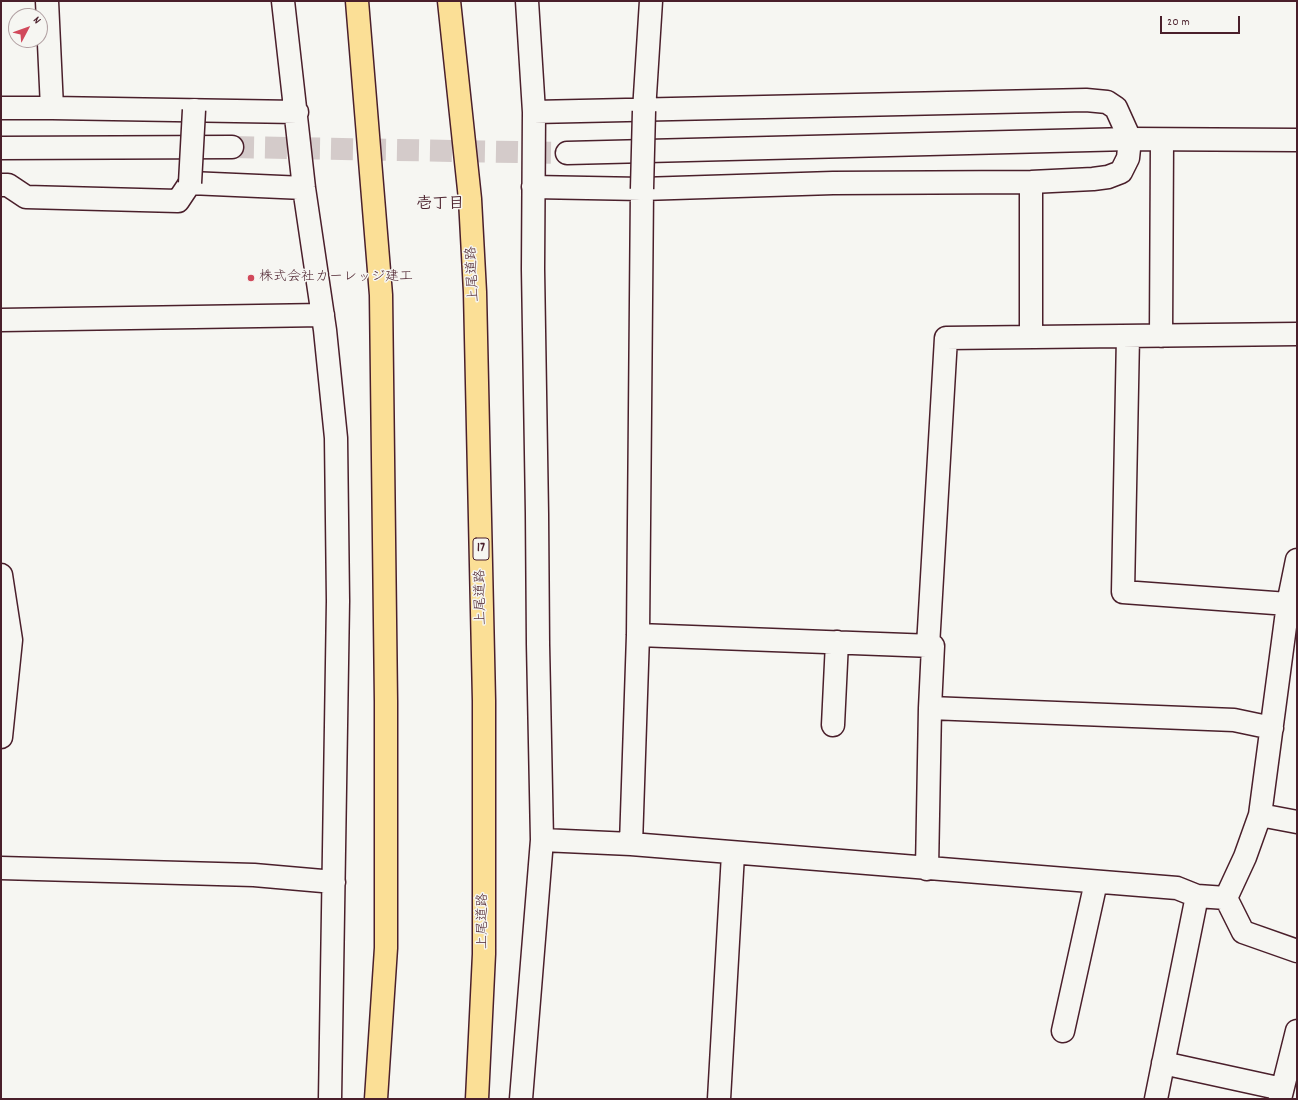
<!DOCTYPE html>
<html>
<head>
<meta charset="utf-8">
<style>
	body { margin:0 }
	#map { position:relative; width:1298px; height:1100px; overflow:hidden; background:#f6f6f2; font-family:Dekko,sans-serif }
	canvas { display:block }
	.frame { position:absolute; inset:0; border:2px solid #4a1f2b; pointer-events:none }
	.north { position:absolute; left:8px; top:8px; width:40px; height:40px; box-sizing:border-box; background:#f6f6f2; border:1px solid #b1a0a2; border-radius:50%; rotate:49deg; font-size:11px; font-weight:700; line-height:16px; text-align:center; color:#4a1f2b }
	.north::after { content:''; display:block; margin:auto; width:14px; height:18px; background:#d1495b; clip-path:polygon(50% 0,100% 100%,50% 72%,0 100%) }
	.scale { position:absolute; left:1160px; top:16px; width:80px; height:18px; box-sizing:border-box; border:2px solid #4a1f2b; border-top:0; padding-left:5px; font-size:12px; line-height:14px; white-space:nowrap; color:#4a1f2b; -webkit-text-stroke:3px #f6f6f2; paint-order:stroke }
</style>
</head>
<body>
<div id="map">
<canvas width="1298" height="1100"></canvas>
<div class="frame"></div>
<div class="north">N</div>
<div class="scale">20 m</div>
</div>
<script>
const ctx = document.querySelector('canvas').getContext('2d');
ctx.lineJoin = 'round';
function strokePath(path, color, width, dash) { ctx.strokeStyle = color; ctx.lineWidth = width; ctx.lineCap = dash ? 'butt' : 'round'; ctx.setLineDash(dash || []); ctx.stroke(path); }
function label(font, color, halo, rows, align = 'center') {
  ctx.font = font + ' Dekko,"Klee One",sans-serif'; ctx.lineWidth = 3; ctx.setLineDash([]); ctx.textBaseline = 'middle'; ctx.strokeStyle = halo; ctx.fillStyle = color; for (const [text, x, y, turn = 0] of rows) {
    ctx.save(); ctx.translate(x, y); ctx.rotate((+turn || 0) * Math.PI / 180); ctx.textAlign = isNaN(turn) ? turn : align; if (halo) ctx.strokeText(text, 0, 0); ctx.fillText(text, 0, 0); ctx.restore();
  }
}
strokePath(new Path2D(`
	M232,147L567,153`), '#d4cbca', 22, [22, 11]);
const street = new Path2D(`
	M47,1L52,108
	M283,1L304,188L325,330L336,438L338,601L330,1099
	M1,108H52L297,112
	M644,111L651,1
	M1031,182V337
	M1,185H8L26,197L178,201L190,183L304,188
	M533,187L642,189L833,183L1031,182L1093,179L1108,177L1121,172L1128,158L1130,139L1116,108L1107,102L1086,100L534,112
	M1,320L323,315
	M1128,336L1123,592L1288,604
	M1161,336L1162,140
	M1,575L11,640L1,737
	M638,635L933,646L930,708L1234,720L1272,728
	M928,646L946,338L1297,334
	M833,725L837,642
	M1260,815L1288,604L1297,560
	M542,840L631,844L1177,888L1197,896L1226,898
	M631,844L638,635L642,189
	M1,868L254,875L334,882
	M927,869L930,708
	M1226,898L1245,857L1260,815L1297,822
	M1226,898L1243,932L1297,951
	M1063,1031L1096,882
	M1163,1063L1282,1089
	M521,1099L542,840L538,644L537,514L533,269L534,112L527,1
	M719,1099L733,854
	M1156,1099L1197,896
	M1280,1099L1297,1031`);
const secondary = new Path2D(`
	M1,148L232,147
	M567,153L1130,139L1297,140`);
const highway = new Path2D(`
	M357,1L381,295L386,702V948L376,1099
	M449,1L470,199L475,292L484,701V954L477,1099`);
strokePath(street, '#4a1f2b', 25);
strokePath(secondary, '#4a1f2b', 25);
strokePath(highway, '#4a1f2b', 25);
strokePath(street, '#f6f6f2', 22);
strokePath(secondary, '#f6f6f2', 22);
strokePath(highway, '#fbdf96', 22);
const streetBridge = new Path2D(`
	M190,183L194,110
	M642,189L644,111`);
strokePath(streetBridge, '#4a1f2b', 25, []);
strokePath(streetBridge, '#f6f6f2', 22);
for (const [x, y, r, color] of [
	[251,278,4,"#d1495b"]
]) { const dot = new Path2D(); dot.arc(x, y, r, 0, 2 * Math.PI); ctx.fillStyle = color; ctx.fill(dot); strokePath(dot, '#f6f6f2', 1.5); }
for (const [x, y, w] of [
	[481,549,16]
]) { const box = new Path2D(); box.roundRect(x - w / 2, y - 11, w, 22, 3); ctx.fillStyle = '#f6f6f2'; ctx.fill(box); strokePath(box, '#4a1f2b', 1); }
label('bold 13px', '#4a1f2b', null, [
	["17",481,549]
]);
label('14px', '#4a1f2b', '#f6f6f2', [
	["上尾道路",474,274,-93],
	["上尾道路",482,597,-91],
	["上尾道路",484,921,-90]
]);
label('14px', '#4a1f2b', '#f6f6f2', [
	["株式会社カーレッジ建工",259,278]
], 'left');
label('bold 16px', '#4a1f2b', '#f6f6f2', [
	["壱丁目",440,206]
]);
</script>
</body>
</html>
